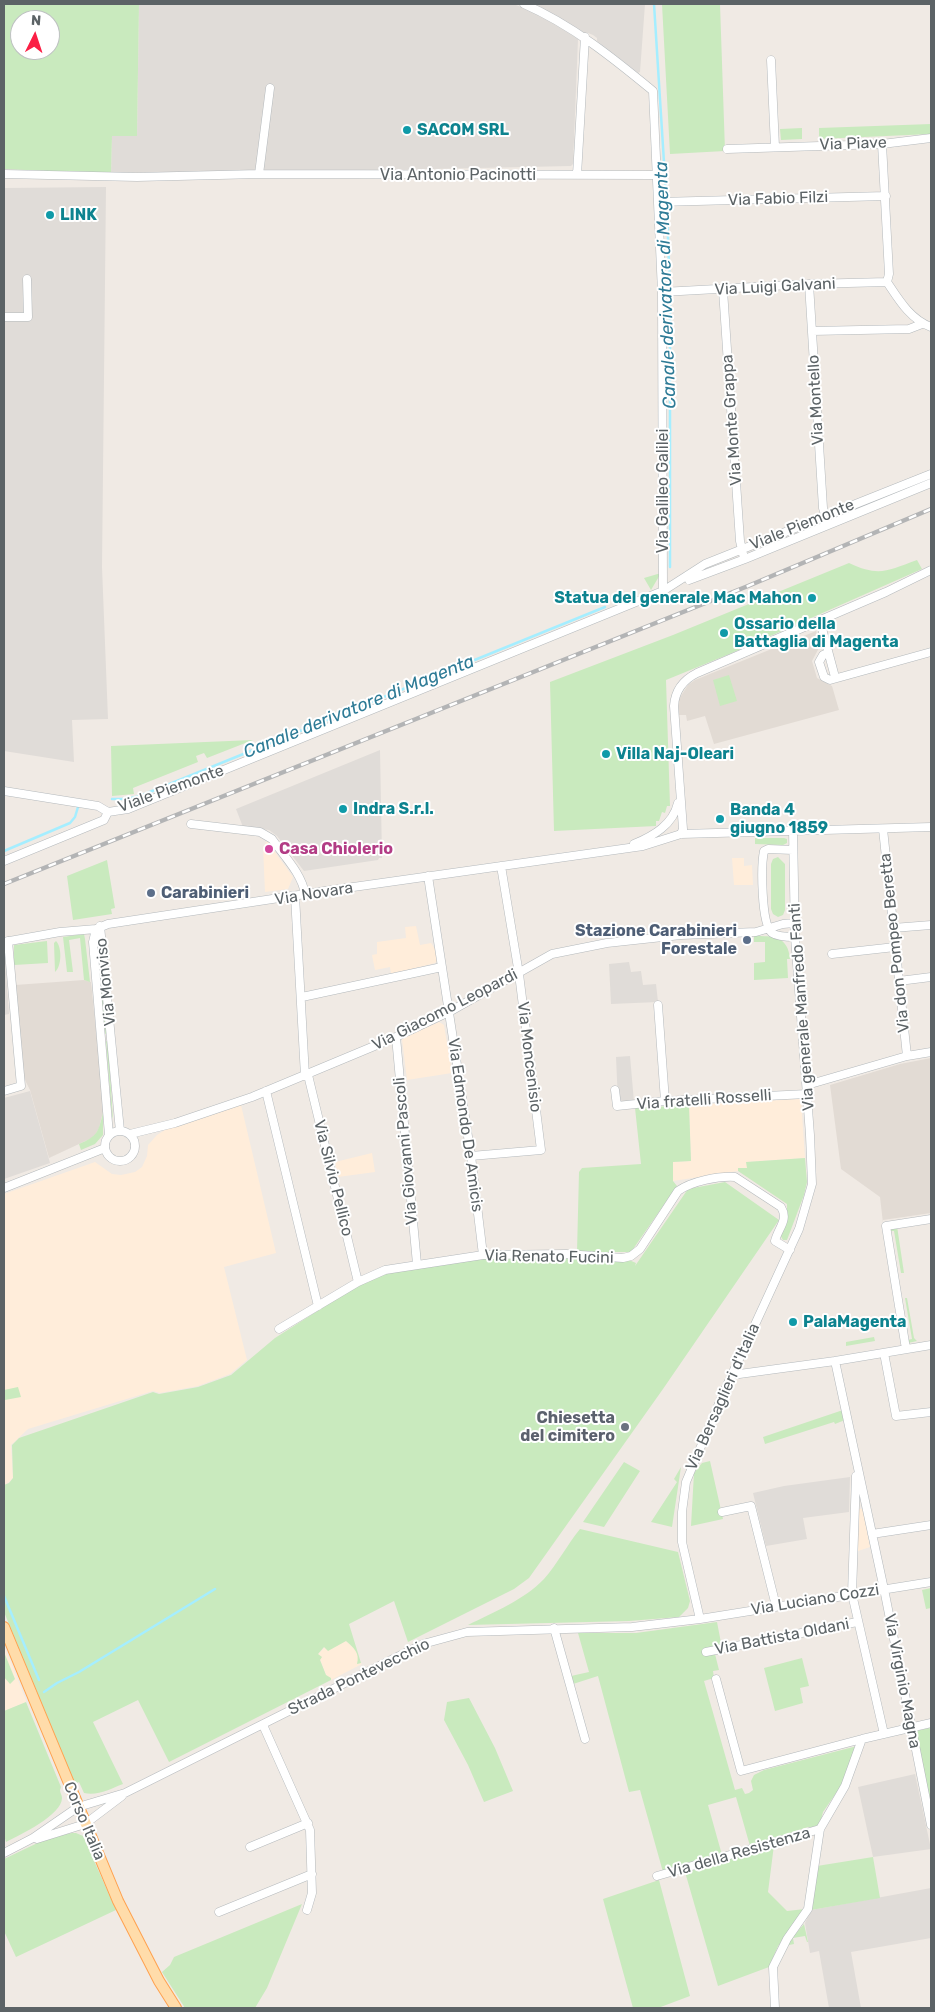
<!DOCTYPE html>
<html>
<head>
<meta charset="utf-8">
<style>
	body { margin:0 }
	#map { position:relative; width:935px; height:2012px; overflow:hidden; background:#f0eae4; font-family:Rubik,sans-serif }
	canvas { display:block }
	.frame { position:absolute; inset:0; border:5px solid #5c6366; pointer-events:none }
	.north { position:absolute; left:10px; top:10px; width:50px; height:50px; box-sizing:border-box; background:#fff; border:1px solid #bec1c2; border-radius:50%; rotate:4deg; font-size:14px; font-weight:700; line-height:20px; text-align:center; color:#5c6366 }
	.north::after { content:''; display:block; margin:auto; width:18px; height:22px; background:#fb1f45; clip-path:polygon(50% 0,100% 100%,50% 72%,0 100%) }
</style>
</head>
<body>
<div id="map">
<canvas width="935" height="2012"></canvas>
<div class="frame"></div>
<div class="north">N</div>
</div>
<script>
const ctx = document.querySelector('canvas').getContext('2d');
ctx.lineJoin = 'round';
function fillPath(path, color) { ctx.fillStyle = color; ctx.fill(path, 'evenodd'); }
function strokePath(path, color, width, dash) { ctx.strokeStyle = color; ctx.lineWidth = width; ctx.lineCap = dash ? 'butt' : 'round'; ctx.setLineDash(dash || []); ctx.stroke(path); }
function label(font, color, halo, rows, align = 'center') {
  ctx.font = font + ' Rubik,sans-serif'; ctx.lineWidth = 4; ctx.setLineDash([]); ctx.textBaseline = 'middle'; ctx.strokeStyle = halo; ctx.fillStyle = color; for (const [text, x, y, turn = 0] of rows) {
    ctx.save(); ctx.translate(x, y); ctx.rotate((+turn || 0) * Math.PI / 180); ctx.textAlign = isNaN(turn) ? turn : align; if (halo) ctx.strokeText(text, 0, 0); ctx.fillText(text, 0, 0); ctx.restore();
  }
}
fillPath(new Path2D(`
	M267,841L293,877L288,889L265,892L263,847Z
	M732,858H744V866L752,865L753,885H734Z
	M416,926L420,945L431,943L435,949L437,961L435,963L391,974L390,967L375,970L372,955L377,954V942L406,938L405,927Z
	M439,1022L444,1025L452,1073L407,1080L402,1039Z
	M801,1099L805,1158L747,1162V1168H738V1171L673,1181V1162L691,1161L689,1105Z
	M241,1105L276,1253L224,1267L247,1360L230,1374L198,1386L160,1393L153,1391L28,1429L11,1445L13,1478L8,1483L4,1485V1194L95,1162L112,1174L121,1175L135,1172L142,1167L147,1156L148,1145L157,1135L168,1128Z
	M372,1153L375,1172L338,1177L335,1162Z
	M859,1509H863L870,1547L858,1551Z
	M346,1641L356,1650L359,1658L358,1664L361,1663L362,1664L331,1680L326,1675L318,1654L325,1647L328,1650Z
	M4,1645L26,1700V1702L4,1711Z`), '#ffedda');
fillPath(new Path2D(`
	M139,4H513L539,13L578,39L573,164L571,166L201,174L136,172L111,174L112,136H137Z
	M534,4H645L640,72L638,73L597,41V38L593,35L588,33L586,34Z
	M106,187L102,567L108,719L72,720L74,762L4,751V206L5,188Z
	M380,750L382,858H379L378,860L304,871L277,836L269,830L243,827L236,809Z
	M4,946L9,1014L4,1015Z
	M629,962L631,972L641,971L643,985L656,984L658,1002L611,1004L609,964Z
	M630,1056L634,1102H618L616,1057Z
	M30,1091L50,1163L4,1179V1098Z
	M850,1477L849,1512L803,1518L807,1539L766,1546L753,1493L784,1486Z
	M915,1774L931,1849L873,1857L858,1787Z
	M931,1888V1938L851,1952L861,2008H829L819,1951L810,1953L805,1923L811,1910Z`), '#e0dcd8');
fillPath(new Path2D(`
	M816,631L820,646L812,661L817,678L832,686L839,710L714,744L705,716L687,721L686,715H678L679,699L688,685L695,680Z
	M84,980L91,982L104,1108L99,1128L94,1137L49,1158L30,1090L24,1078L15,985Z
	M931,1058V1213L883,1220V1223L880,1197L841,1169L830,1085L900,1064Z`), '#e2dbd4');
fillPath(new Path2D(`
	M4,4H139L137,136H112L111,174L4,169ZM20,20H50V50H20Z
	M662,4H720L725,151L670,154Z
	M931,124V134L819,139V128Z
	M802,128V139L781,140L780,129Z
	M917,560L922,569L732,653L666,680L670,806H667L665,813L662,812L659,821H656V826L554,831L550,682L673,635L849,563C879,577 887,571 917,560Z
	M661,573L651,590L644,578Z
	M729,675L737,701L720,706L713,680Z
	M253,740L207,758L204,753L196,756L198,762L133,788L134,794L112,796L111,746Z
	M755,838H784L787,839V843L783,845L755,844Z
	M778,857L785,864V910L783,915L778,917L773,914L771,909V864L773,859Z
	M107,860L115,908L111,909L112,914L73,920L67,876Z
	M84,934L85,939L90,982L84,980L80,938L69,940L73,972H67L63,937Z
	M754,936C773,936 788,936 790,959H787L788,978L754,980V963L765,962V942H754Z
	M47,941L48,963L14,965V945Z
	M56,941C62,947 62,966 55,972L54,943Z
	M97,943L98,944L106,1034L104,1033Z
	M106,1041L108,1042L113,1119L112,1116Z
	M689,1105L691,1161L673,1162V1181L677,1186L631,1252H577L579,1172L582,1168L641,1164L635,1108Z
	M103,1113V1135L95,1144L81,1150L79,1144C98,1136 98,1132 103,1113Z
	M805,1158L807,1182L804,1195L787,1240H783L780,1235L787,1223V1204L738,1171V1168H747L746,1162Z
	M725,1182L779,1220L663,1389L529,1578L514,1589L408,1642L394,1601L349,1624L361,1663L357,1664C360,1653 354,1648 346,1641L328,1651L324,1647L318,1654L322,1657L320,1660L326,1675L331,1678V1680L169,1762L138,1700L93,1722L123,1784C110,1789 98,1796 84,1793L79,1782L75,1784L4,1612V1485L9,1483L13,1478L12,1445L19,1438L153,1392L159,1394L198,1387L231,1375L275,1338L355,1287L391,1272L479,1259L574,1257L629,1260L636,1263L635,1266L688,1189Z
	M897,1226L904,1273H901L894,1231H889L888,1227Z
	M905,1298H907L914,1338L917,1341L908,1343L907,1340L912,1339Z
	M874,1337L875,1341L846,1346V1342Z
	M18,1387L21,1397L5,1400L4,1390Z
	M843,1410L845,1420L835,1424L834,1422L765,1444L763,1437Z
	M710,1461L723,1519L691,1526L694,1473L702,1463Z
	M624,1462L640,1471L604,1527L583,1522Z
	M681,1467L672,1527L651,1522L677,1482L674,1479Z
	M580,1529L678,1552L690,1601L688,1608L679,1617L629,1621L468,1625C494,1612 524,1600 544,1579C558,1563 567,1545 580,1529Z
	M931,1588V1608L926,1609L922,1590Z
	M717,1622L722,1648L714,1650L719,1670L713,1671L714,1678L704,1681L735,1790L742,1788L745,1794L749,1793L753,1790L751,1781L754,1775L764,1770L857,1746L843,1783L823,1812L819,1828L808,1827L750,1846L736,1797L708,1805L722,1855L663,1872L640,1790L629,1792L598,1676L573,1684L571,1676L589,1672L578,1633H636Z
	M4,1652L15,1679L10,1684L4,1677Z
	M802,1658L809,1686L800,1688L803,1703L775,1711L764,1668Z
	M469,1698L495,1748L513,1791L484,1802L468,1765L444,1720L447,1702Z
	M26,1702L61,1787L60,1790C60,1793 62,1795 62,1798C62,1815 20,1835 6,1842L4,1835V1711Z
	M929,1728L931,1729V1809L915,1734L916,1731Z
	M72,1833H76L83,1836L116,1910L16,1957L4,1931V1859L50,1837Z
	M774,1845L768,1892L787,1911L805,1909L796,1924L778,1946L769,1967L718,1986L685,1872Z
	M873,1857L880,1898L811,1910L817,1866Z
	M659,1880L690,1996L658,2008H633L603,1899Z
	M302,1904L267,1988L255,2008H185L162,1972L170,1965L174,1957Z
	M804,1924L808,1942H807L805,1936L793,1938L794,1944L789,1945V1941Z`), '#c9eabe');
strokePath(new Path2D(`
	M654,4L667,210L670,294V567
	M112,799H127L140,796L605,607
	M4,851L70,823L75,817L78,807
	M4,1596L39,1680
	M44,1692L57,1683L79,1672L215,1589`), '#a5eeff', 2.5);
const minor = new Path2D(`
	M524,4C572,25 613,58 653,91L662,292L663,591
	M771,60L775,147
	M882,144L889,274L887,282C899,300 910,319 931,327
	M727,149L882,144L931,138
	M4,174L137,177L259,174L657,175
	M259,174L270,88
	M577,175L585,37
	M659,202L886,196
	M809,284L823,508L827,521
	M723,290L740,541L743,554
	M662,292L809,284L887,282
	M4,317H28L27,279
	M812,331L909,329L922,324
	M689,580L745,559L931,483
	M820,621L835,677
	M828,653L823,655L819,662L824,677L830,680L931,652
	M4,791L98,806L108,812
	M108,812L128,809L663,591L705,564L931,474
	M191,824L260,832L272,839C284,856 302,874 305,894
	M883,829L907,1056
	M681,834L683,829L674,706C675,690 683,680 697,673L886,592L931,570
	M634,844C653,836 673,825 678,803
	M793,850L768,849L764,851C761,865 761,924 772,933C778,937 788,937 795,937
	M4,861L104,820L108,812
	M428,876L471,1156L483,1255
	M295,896L305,1076
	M100,926L120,1131
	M893,928L931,925
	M96,929L93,942L109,1135
	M4,942L60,932L96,929L108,924L325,891L643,846L681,834L931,827
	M832,954L895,947
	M899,981L931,977
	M302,997L442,967
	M658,1005L665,1101
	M396,1037L417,1264
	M308,1075L358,1282
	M807,1085L907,1056L931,1052
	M615,1090L617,1106L665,1101L807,1094
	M4,1091L21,1086L8,941
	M266,1091L318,1306
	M105 1146a15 15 0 1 1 30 0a15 15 0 1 1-30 0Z
	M130,1134L175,1123L252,1097L396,1037L449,1012L552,954L607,943L681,935L756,932L783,924L794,923
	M471,1156L541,1150L519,974L501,866
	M4,1188L105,1148
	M279,1329L358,1282L385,1270L483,1255L566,1254L623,1258L631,1256L640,1249L678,1191C692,1181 718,1176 735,1177L781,1207C789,1220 778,1228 775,1241L790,1250
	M906,1349L886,1226L931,1219
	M884,1353L896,1416L931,1412
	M835,1361L885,1594L931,1825
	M732,1375L835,1361L931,1345
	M856,1476L852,1594L884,1734
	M722,1512L751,1506L776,1606
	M872,1534L931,1525
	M700,1619L682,1542V1512L686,1482L723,1394L799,1229L812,1184L810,1135L795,937L793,830
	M554,1628L585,1739
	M706,1652L857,1622
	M716,1679L741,1771L862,1739L931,1723
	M263,1725L310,1830L312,1893L307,1910
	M37,1839L85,1824L122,1796
	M250,1847L308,1823
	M4,1853L33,1838L78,1807L125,1793L423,1644L467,1632L632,1627L700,1619L931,1582
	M657,1876L820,1829
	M219,1912L312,1874
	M775,2008L773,1967L787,1939L808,1909L820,1829L845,1786L862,1739`);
const major = new Path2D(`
	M4,1627L118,1901L159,1981L176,2008`);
strokePath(minor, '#b4b9bc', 9);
strokePath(major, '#ffa14e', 12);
strokePath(minor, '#fff', 8);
strokePath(major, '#ffdcaa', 10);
const rail = new Path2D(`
	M4,884L748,586L931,509`);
strokePath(rail, '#b3b4b5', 4.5);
strokePath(rail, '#fff', 2.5, [8]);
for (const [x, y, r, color] of [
	[407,130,5,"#0f9aa8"],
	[50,215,5,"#0f9aa8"],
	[812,598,5,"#0f9aa8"],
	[724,633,5,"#0f9aa8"],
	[606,754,5,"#0f9aa8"],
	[343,809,5,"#0f9aa8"],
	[720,819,5,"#0f9aa8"],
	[269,849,5,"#d1479c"],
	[151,893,5,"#5c6f8a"],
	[747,940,5,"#5c6f8a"],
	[793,1322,5,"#0f9aa8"],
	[625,1427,5,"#6b7280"]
]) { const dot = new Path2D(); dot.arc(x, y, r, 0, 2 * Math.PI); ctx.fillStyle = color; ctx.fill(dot); strokePath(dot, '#fff', 2); }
label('bold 16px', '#0d838f', '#fff', [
	["SACOM SRL",417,130],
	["LINK",60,215],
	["Statua del generale Mac Mahon",802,598,"right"],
	["Ossario della",734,624],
	["Battaglia di Magenta",734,642],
	["Villa Naj-Oleari",616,754],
	["Indra S.r.l.",353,809],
	["Banda 4",730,810],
	["giugno 1859",730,828],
	["PalaMagenta",803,1322]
], 'left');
label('16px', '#5c6366', '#fff', [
	["Via Piave",853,144,-2],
	["Via Antonio Pacinotti",458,175],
	["Via Fabio Filzi",778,199,-2],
	["Via Luigi Galvani",775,287,-3],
	["Via Montello",816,400,-93],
	["Via Monte Grappa",732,420,-94],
	["Via Galileo Galilei",663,491,-90],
	["Viale Piemonte",802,525,-22],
	["Viale Piemonte",171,789,-20],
	["Via Novara",314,894,-9],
	["Via don Pompeo Beretta",895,943,-96],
	["Via Monviso",106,982,-96],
	["Via generale Manfredo Fanti",802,1007,-94],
	["Via Giacomo Leopardi",445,1010,-27],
	["Via Moncenisio",529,1057,83],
	["Via fratelli Rosselli",704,1100,-4],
	["Via Edmondo De Amicis",465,1125,82],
	["Via Giovanni Pascoli",406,1151,-95],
	["Via Silvio Pellico",333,1178,76],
	["Via Renato Fucini",549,1257,1],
	["Via Bersaglieri d'Italia",723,1397,-66],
	["Via Luciano Cozzi",815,1600,-9],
	["Via Battista Oldani",782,1637,-11],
	["Strada Pontevecchio",359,1677,-26],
	["Via Virginio Magna",902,1681,79],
	["Corso Italia",84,1821,67],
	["Via della Resistenza",739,1853,-16]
]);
label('bold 16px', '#b23c85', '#fff', [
	["Casa Chiolerio",279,849]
], 'left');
label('bold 16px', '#4e5e75', '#fff', [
	["Carabinieri",161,893],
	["Stazione Carabinieri",737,931,"right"],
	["Forestale",737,949,"right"]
], 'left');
label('bold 16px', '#5b616d', '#fff', [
	["Chiesetta",615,1418],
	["del cimitero",615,1436]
], 'right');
label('italic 18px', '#2e7b96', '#fff', [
	["Canale derivatore di Magenta",666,285,-92],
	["Canale derivatore di Magenta",359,707,-22]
]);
</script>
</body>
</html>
